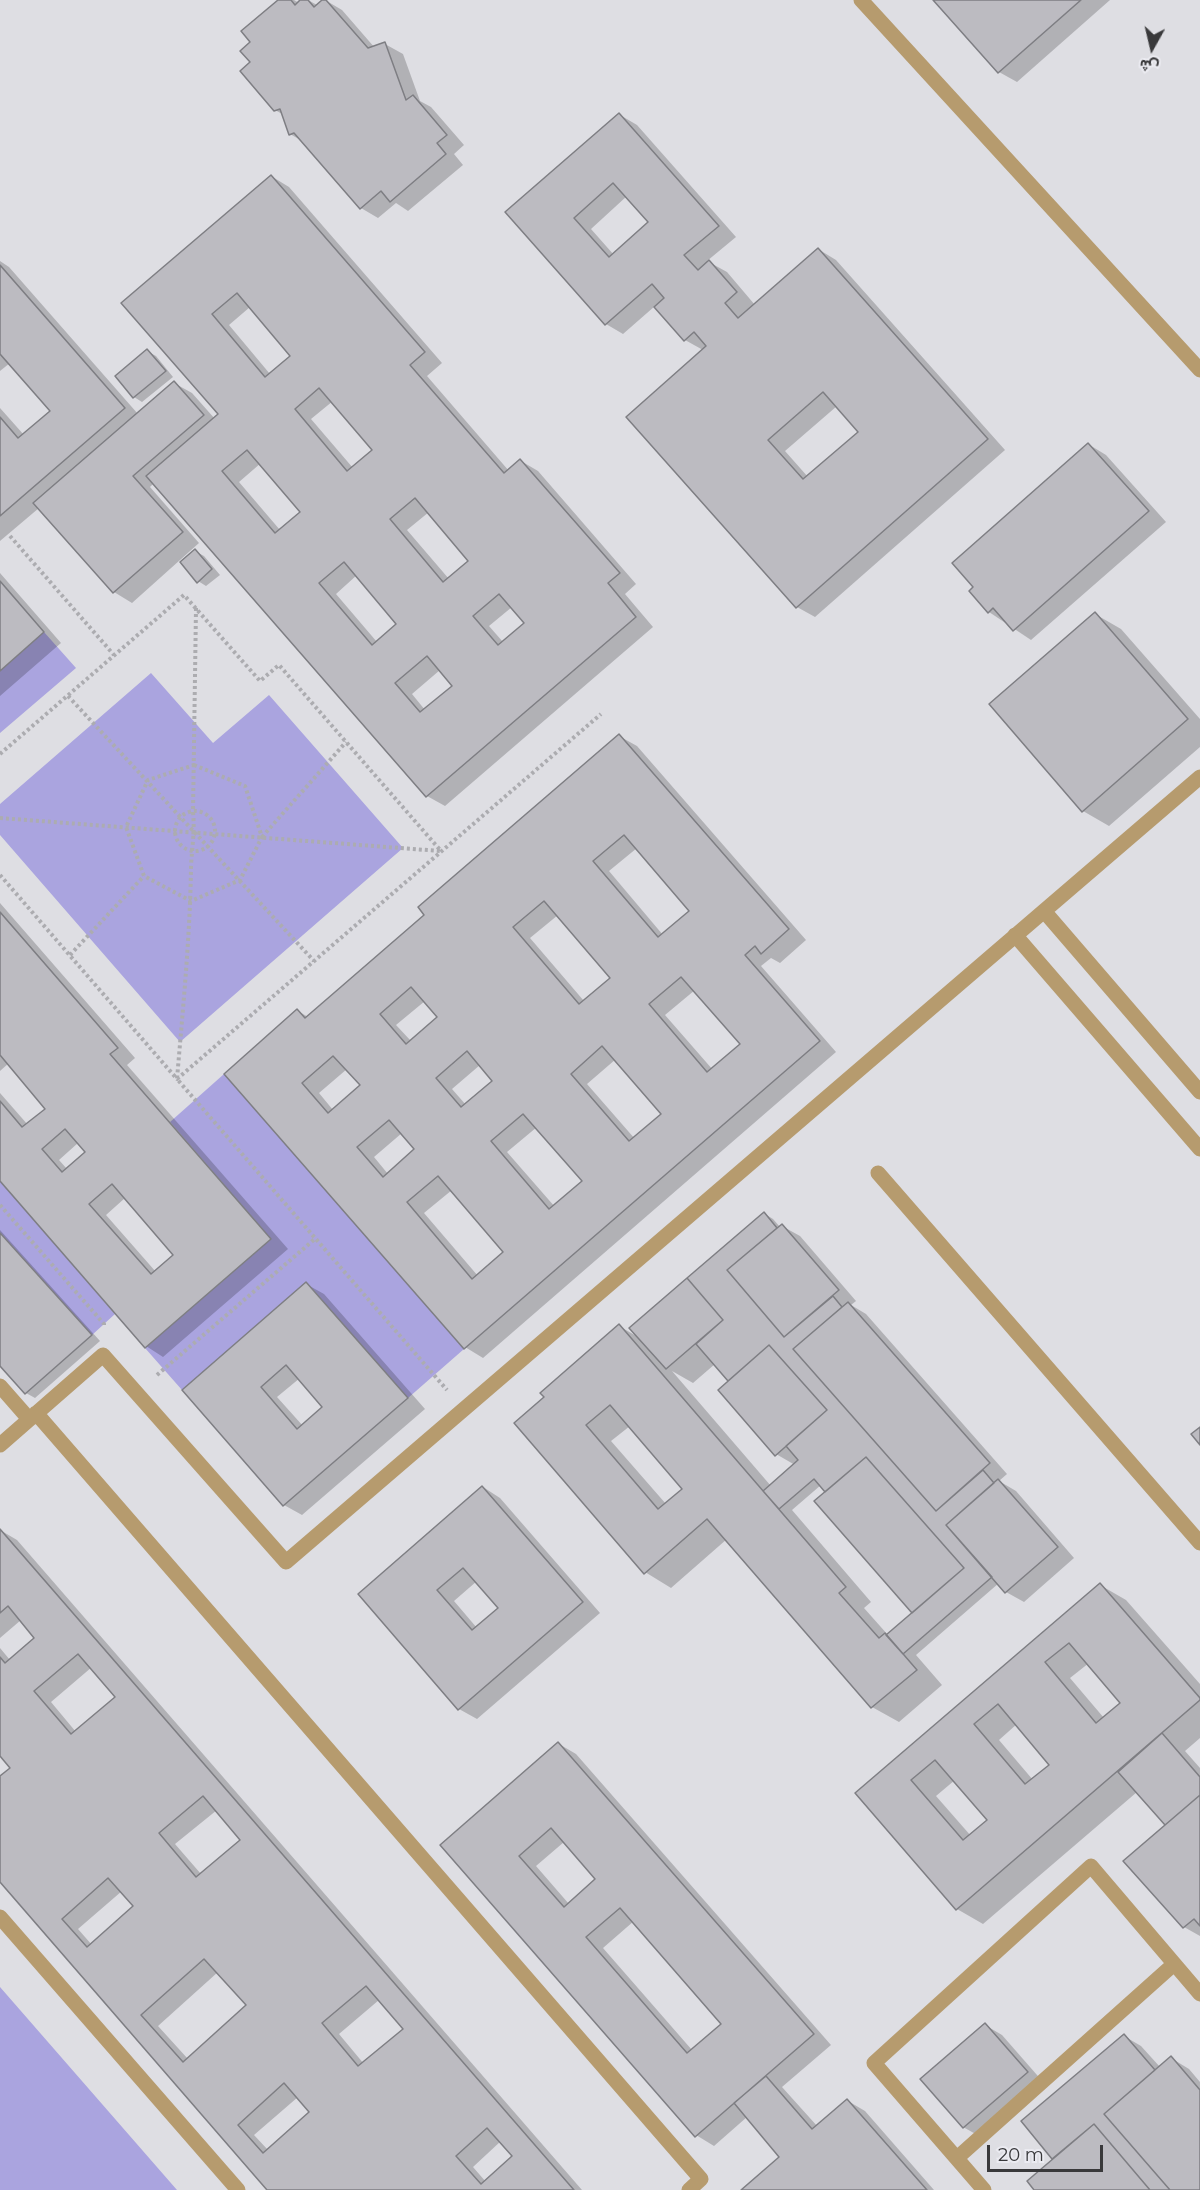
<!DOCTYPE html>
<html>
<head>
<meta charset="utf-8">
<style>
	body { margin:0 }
	#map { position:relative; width:1200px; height:2190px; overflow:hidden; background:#dedee3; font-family:Montserrat,Vazirmatn,sans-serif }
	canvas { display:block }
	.north { position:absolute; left:1122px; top:18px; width:60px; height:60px; -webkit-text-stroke:4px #ebebf1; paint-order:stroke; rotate:188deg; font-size:16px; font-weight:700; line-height:24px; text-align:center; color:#39393b }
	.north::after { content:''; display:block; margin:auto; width:21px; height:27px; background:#39393b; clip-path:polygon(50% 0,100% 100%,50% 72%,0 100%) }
	.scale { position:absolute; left:987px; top:2145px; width:116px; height:27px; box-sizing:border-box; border:3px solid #39393b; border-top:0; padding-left:8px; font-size:18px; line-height:21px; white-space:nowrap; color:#39393b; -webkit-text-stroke:4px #ebebf1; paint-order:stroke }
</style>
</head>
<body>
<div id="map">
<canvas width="1200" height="2190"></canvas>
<div class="north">ش</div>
<div class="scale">20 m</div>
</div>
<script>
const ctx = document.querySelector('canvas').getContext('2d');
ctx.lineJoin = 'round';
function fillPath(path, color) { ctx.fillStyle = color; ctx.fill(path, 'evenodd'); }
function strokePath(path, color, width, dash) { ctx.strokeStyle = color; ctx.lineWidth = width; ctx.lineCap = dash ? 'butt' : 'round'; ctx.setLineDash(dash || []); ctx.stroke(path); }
fillPath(new Path2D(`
	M44,632L76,668L0,733V671Z
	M151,673L213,743L269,695L403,848L180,1042L0,835V804Z
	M224,1074L464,1349L408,1398L306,1283L182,1390L145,1348L271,1239L170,1122Z
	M0,1181L115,1314L92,1335L0,1233Z
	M0,1987L177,2190H0Z`), '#aaa4df');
fillPath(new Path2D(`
	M280,0H294L299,3L303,0H308L317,5L325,0L342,10L375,48L385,44L403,54L420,101L431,107L464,145L454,154L463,165L408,211L396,203L378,218L361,208L304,142L290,134L284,115L275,110L252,62L253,42Z
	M935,0H1110L1017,82L999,72Z
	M620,115L637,125L736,237L707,261L727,272L755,305L818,249L836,260L1005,450L815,617L797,607L703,350L685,340L655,306L623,334L606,324L507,212ZM627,196L650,222L614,255L591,229ZM837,406L860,432L808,477L785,451Z
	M271,176L289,187L442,363L427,376L509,471L521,461L538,471L636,584L625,594L653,627L445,806L427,796L154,483L150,487L199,543L132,603L114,592L39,508L0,541V408L24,435L52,411L10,363L0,371V261L9,267L138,414L174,383L192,393L215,419L220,414L124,303ZM250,307L292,356L270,374L229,325ZM333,401L374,450L353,468L311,419ZM261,463L302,512L280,530L239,482ZM429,512L470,561L449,579L407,530ZM357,575L399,624L377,642L336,594ZM512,607L526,624L503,642L489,626ZM440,670L454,686L425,710L412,694Z
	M147,351L156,356L173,377L142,402L134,397Z
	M1088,444L1106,455L1166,522L1031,640L989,612Z
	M195,551L204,556L220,575L206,586L198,581Z
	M0,573L61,643L0,696Z
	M1095,614L1121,629L1200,719V747L1109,826L1083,811Z
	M619,736L637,746L806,940L780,963L771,958L761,966L836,1052L483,1358L465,1347L226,1074L298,1011L308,1017L426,916ZM637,848L691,911L663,935L609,871ZM558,915L612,978L584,1001L530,938ZM695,990L742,1045L713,1070L665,1015ZM425,1001L439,1017L411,1041L396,1025ZM616,1059L663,1114L635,1139L587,1084ZM480,1065L494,1081L466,1105L452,1089ZM347,1069L362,1086L333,1110L319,1093ZM537,1127L584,1182L555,1207L507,1152ZM402,1133L417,1150L388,1174L374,1157ZM452,1190L506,1253L478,1276L424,1213Z
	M0,903L135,1058L127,1065L288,1249L163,1357L146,1346L0,1179V1093L28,1125L47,1109L9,1063L0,1071ZM78,1143L87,1152L67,1169L59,1160ZM125,1198L175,1255L156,1272L106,1215Z
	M765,1214L773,1219L780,1227L782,1226L800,1236L856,1301L851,1305L866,1314L1007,1474L999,1481L1016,1491L1074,1558L1024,1602L1006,1592L999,1583L916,1655L942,1685L899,1722L872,1707L727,1539L671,1588L645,1572L546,1397L619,1326L638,1337ZM715,1364L730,1381L776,1454L795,1465L771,1486L672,1371L693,1383ZM630,1426L684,1489L666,1504L611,1441ZM821,1485L914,1613L888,1635L864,1608L871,1602L792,1510Z
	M0,1230L100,1341L35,1398L26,1393L0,1364Z
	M306,1284L324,1294L425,1409L302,1515L284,1505L184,1390ZM300,1378L324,1408L303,1426L277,1397Z
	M483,1487L500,1498L600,1613L477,1719L459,1709L360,1594ZM477,1581L500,1608L477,1628L454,1601Z
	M0,1530L17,1540L582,2190H269L0,1880V1778L12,1768L0,1753V1648L10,1660L36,1638L21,1620L0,1638ZM92,1667L117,1697L76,1732L51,1702ZM217,1810L242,1840L201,1874L175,1844ZM122,1891L136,1906L92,1945L78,1929ZM218,1972L248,2005L188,2059L158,2026ZM379,2000L405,2030L364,2064L339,2034ZM298,2097L311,2112L268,2150L254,2135ZM501,2141L515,2156L486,2182L473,2167Z
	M1100,1585L1126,1600L1200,1684V1738L1185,1751L1200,1768V1936L1184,1927L1167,1825L1137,1792L983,1924L957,1909L857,1794ZM1089,1663L1122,1703L1104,1718L1070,1678ZM1017,1724L1052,1765L1033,1780L999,1740ZM955,1780L989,1821L971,1836L936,1796Z
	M559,1744L576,1754L831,2045L782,2087L818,2127L848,2101L865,2111L934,2190H744L781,2158L747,2117L714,2146L696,2135L442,1845ZM564,1842L597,1879L569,1904L536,1866ZM634,1921L723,2024L692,2050L603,1948Z
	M985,2025L1002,2035L1044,2083L981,2137L963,2127Z
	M1124,2036L1141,2046L1160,2067L1171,2058L1189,2069L1200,2082V2190H1036L1054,2160L1023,2122Z`), '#0003');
const building = new Path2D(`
	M278,0H291L295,5L300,0H308L314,7L322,0H326L368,48L385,42L406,100L413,95L447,135L437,143L446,154L390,202L381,191L360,209L294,133L289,135L280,109L274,111L240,71L250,62L240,51L250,42L241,31Z
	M933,0H1081L998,73Z
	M619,113L719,226L684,255L698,270L709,260L737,292L725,303L738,318L818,248L988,439L796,608L626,417L706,346L694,332L684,341L654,307L664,298L652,284L605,325L505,212ZM613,183L648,222L609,257L574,218ZM823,392L858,432L803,479L768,440Z
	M271,175L425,352L410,365L504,473L520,459L620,573L608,583L636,617L426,797L146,476L218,414L121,303ZM237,293L290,356L265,377L212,314ZM319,388L372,450L347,471L295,409ZM247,450L300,512L275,533L222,471ZM415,498L468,561L443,582L390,519ZM344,562L396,624L372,645L319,583ZM499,594L524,623L498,645L473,616ZM427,656L452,686L420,712L395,683Z
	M0,265L125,408L0,516V417L18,438L50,411L0,354Z
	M147,349L166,371L133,398L115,376Z
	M174,381L204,415L133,476L183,532L113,593L33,503Z
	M1088,443L1149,511L1013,631L993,608L988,613L969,591L973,587L952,563Z
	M195,549L212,569L197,583L180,562Z
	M0,581L44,632L0,671Z
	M1095,612L1188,719L1082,812L989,704Z
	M619,734L789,929L761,954L755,946L745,955L820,1041L464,1349L224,1074L297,1009L305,1018L424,915L418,907ZM624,835L689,911L658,937L593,861ZM544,901L610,978L579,1004L513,927ZM681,977L740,1044L707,1072L649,1004ZM411,987L437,1017L406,1044L380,1014ZM602,1046L661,1114L629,1141L571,1074ZM467,1051L492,1081L461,1107L436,1078ZM333,1056L360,1085L328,1113L302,1083ZM523,1114L582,1181L549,1209L491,1141ZM389,1120L414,1149L383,1177L357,1147ZM438,1176L503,1252L472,1279L407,1202Z
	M0,912L118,1048L110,1054L271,1239L145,1348L0,1181V1101L22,1127L45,1109L0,1055ZM65,1129L85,1152L62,1172L42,1149ZM112,1184L173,1255L151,1274L89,1204Z
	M764,1212L777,1228L727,1270L784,1337L833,1296L842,1307L793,1349L936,1511L983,1470L994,1483L946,1525L992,1577L903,1654L886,1635L964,1568L866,1457L825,1492L814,1479L779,1509L763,1491L798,1460L786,1446L827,1410L769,1345L728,1381L696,1344L723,1320L687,1278Z
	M782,1224L839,1290L784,1337L727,1270Z
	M0,1233L92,1335L25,1394L0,1366Z
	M687,1278L723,1320L666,1369L629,1328Z
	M306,1282L408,1398L283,1506L182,1390ZM286,1365L322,1407L297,1429L261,1387Z
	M848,1302L990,1463L936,1511L793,1349Z
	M619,1324L846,1587L839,1593L879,1638L885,1633L917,1670L871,1708L707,1519L644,1574L514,1423L544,1397L540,1393ZM610,1405L682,1489L658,1509L586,1425Z
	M769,1345L827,1410L775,1456L718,1390Z
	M1200,1427V1445L1191,1434Z
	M866,1457L964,1568L912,1613L814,1501Z
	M998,1479L1058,1547L1005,1593L946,1525Z
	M482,1486L583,1602L458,1710L358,1594ZM463,1568L498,1608L472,1630L437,1590Z
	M0,1529L574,2190H267L0,1882V1776L10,1768L0,1756V1657L5,1663L34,1638L8,1606L0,1613ZM78,1654L115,1697L71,1734L34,1691ZM203,1796L240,1840L196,1877L159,1833ZM108,1878L133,1906L87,1947L62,1919ZM204,1959L246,2005L183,2062L141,2015ZM366,1986L403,2029L358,2066L322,2023ZM284,2083L309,2112L263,2153L238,2125ZM487,2128L512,2156L481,2184L456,2156Z
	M1100,1583L1200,1698V1700L956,1910L855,1793ZM1069,1643L1120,1703L1096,1723L1045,1662ZM998,1704L1049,1765L1025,1784L974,1724ZM935,1760L987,1820L963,1840L911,1780Z
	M1162,1733L1200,1777V1795L1165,1825L1118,1772Z
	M558,1742L814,2034L695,2137L440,1845ZM551,1828L595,1879L564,1907L519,1856ZM620,1908L721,2024L687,2053L586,1937Z
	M1200,1795V1926L1194,1919L1183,1928L1123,1861Z
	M985,2023L1028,2072L963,2128L920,2079Z
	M1124,2034L1155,2070L1104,2114L1170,2190H1150L1094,2124L1052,2159L1021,2121Z
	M1171,2056L1200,2090V2190H1170L1104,2114Z
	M766,2076L812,2129L847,2099L927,2190H741L779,2157L734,2103Z
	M1094,2124L1150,2190H1034L1027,2181Z`);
fillPath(building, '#bcbbc1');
strokePath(building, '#7e7e83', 1.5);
strokePath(new Path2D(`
	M10,536L114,655
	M196,608L193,812C195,832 192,846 191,867C190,937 183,1008 177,1079L447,1390
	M68,696L314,961
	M0,754L184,595L260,681L279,665L441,851
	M194,765L245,786L262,837L240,880L191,901L144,876L126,827L148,780Z
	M175 831a20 20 0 1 1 40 0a20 20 0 1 1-40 0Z
	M0,818L440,851
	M262,837L346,742
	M0,875L177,1079L601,714
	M70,955L144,876
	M0,1205L104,1324V1327
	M157,1375L316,1238`), '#acacb0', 4, [3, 3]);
strokePath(new Path2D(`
	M1044,911L1200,1092
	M1015,935L1200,1149
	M878,1173L1200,1543
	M0,1386L29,1419
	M36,1413L701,2179L689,2190
	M0,1445L103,1355L286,1562L1200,777
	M0,1917L238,2190
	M957,2158L1174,1964
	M984,2190L874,2063L1091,1866L1200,1994`), '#b69b6e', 15);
strokePath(new Path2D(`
	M861,0L1200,370`), '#b69b6e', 15);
</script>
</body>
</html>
